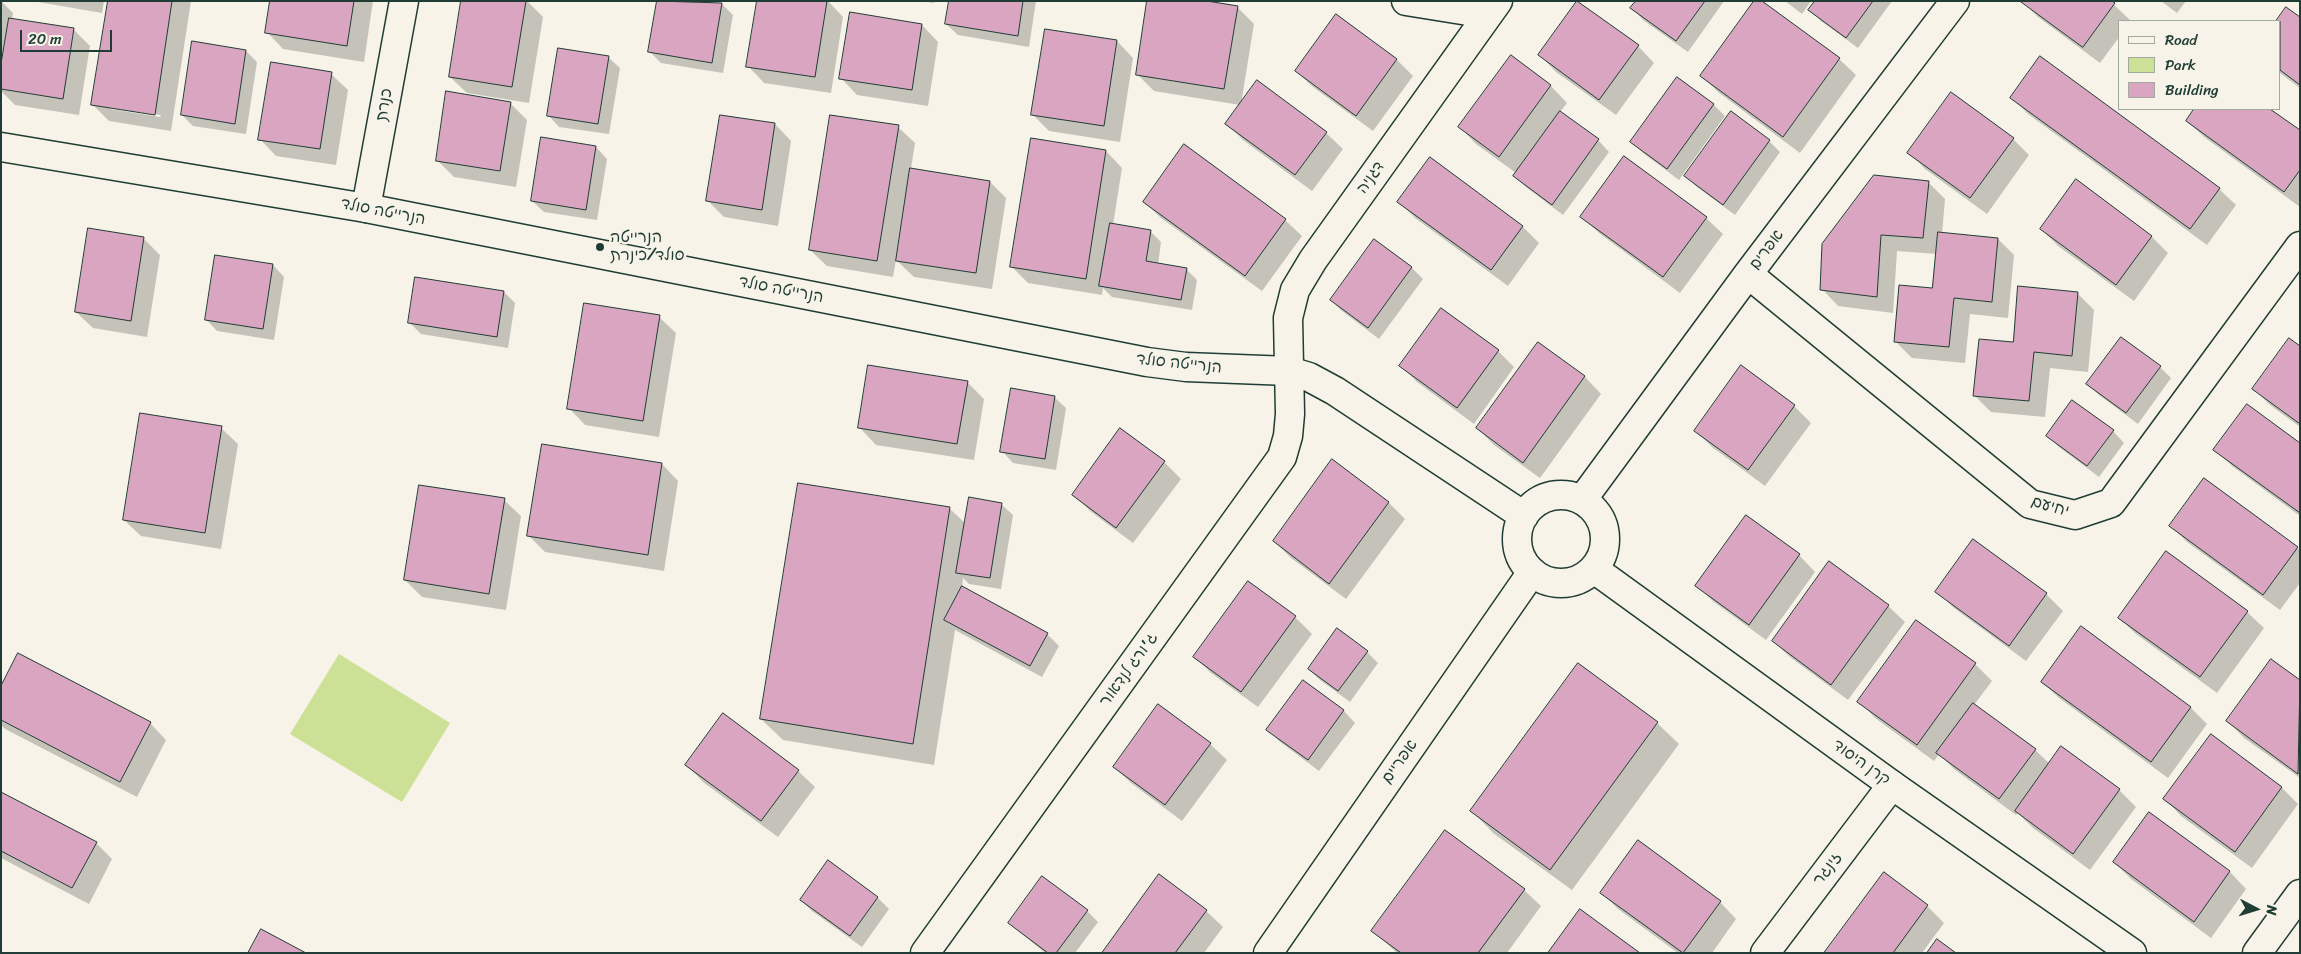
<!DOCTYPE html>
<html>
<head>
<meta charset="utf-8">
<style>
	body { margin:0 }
	#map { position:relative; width:2301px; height:954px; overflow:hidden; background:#f7f3e8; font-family:Sriracha,sans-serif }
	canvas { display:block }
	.frame { position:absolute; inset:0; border:2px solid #1f3d34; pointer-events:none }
	.legend { position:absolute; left:2118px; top:20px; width:162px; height:90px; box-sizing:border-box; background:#f7f3e8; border:1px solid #a1aaa0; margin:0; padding:6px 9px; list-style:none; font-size:15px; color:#1f3d34 }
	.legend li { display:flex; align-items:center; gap:10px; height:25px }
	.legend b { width:25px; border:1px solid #a1aaa0 }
	.north { position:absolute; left:2231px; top:884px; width:50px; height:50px; -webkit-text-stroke:4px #f7f3e8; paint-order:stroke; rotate:95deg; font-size:14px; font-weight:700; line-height:20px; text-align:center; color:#1f3d34 }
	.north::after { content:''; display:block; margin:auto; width:18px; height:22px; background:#1f3d34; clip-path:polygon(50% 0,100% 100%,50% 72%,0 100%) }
	.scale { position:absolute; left:20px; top:30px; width:92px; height:22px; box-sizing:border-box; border:2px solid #1f3d34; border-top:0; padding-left:6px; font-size:15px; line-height:18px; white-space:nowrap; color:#1f3d34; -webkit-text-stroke:4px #f7f3e8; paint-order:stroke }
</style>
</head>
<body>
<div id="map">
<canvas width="2301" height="954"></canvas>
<div class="frame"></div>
<ul class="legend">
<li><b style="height:6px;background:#f7f3e8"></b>Road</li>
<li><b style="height:14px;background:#cce196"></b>Park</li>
<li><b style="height:14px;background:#d9a5c0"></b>Building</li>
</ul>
<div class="north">N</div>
<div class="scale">20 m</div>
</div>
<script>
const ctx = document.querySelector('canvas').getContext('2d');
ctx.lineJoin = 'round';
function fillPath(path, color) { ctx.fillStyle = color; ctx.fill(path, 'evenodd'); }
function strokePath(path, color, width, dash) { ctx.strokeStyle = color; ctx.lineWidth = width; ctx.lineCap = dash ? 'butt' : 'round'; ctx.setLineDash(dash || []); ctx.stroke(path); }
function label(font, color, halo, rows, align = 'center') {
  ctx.font = font + ' Sriracha,"Playpen Sans Hebrew",sans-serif'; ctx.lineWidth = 5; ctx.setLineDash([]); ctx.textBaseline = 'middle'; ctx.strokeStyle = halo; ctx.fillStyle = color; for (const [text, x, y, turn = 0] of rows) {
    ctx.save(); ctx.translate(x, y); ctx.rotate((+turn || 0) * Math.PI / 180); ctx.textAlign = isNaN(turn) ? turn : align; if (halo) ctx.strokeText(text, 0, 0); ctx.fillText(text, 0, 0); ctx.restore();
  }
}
fillPath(new Path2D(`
	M339,654L450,723L402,802L290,734Z`), '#cce196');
fillPath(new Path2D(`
	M1,1L13,13L12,20L73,29L90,46L79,115L15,105L1,91Z
	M32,1H104L102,13Z
	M109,1H191L171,131L109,121L93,105ZM110,107L161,115L160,117L110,109Z
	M272,1H373L364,62L283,49L267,32Z
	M462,1H527L543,17L529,103L467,93L450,77Z
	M658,1H702L722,4L733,15L723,73L661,63L650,52Z
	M758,1H828L843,17L831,93L764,83L748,66Z
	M920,1H934V3Z
	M950,1H1036L1029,47L958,35L946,24Z
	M1637,1H1724L1688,52L1643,20L1632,8Z
	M1785,1H1811L1802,14Z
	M1816,1H1892L1858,48L1821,21L1810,10Z
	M2022,1H2110L2131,21H2120V36L2100,63L2038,17Z
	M2161,1H2186L2177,13Z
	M1237,7L1254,24L1241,104L1326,133L1343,149L1312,191L1243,140L1227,124L1240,105L1154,91L1137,74Z
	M2286,9L2300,19V88L2280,73V21H2277Z
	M851,14L922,25L938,42L928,106L857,95L841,78Z
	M1046,30L1117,41L1133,58L1120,142L1049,131L1033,115Z
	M1638,46L1654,63L1616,115L1556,72L1540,55Z
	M246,51L257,62L246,134L193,126L182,115Z
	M1511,56L1551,86L1567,103L1560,112L1598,140L1609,152L1563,215L1526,187L1514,176L1516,173L1476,144L1460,127Z
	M608,57L620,68L609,134L559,127L548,115Z
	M1839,59L1856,75L1800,153L1718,92L1702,76Z
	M1397,60L1413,76L1373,131L1313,87L1296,71Z
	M331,74L348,90L336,165L276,156L260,139Z
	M1678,79L1714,105L1725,116L1679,180L1643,153L1632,142Z
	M2011,97L2219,189L2236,205L2207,245L2028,114Z
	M510,103L527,120L516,187L454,177L437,160Z
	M2196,109H2268L2300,132V207L2204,137L2187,121Z
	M775,124L791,141L778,226L724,217L708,201Z
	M898,127L915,143L911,169L990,182L1006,198L992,289L914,277L896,260L893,277L827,266L810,250Z
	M2013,139L2029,155L1987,214L1925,169L1909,152Z
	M1769,141L1780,152L1735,215L1697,187L1686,176Z
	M596,147L607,159L597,220L544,212L532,201Z
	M1106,151L1122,168L1113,225L1150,231L1161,242L1158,265L1186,269L1197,280L1192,310L1112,297L1103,288L1102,295L1028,283L1012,267Z
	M1929,183L1945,199L1942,234L1998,239L2014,255L2008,318L1970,314L1965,363L1912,358L1895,341L1933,290L1937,254L1897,251L1893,313L1838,306L1822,289Z
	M1144,202L1285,220L1302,236L1262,291L1161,218Z
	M1399,202L1522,226L1539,243L1508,286L1415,218Z
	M1582,217L1706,218L1723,234L1680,293L1599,233Z
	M2041,229L2151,236L2168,253L2134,301L2058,246Z
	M144,239L160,255L147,337L93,328L76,312Z
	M1374,241L1412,268L1423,279L1379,339L1342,311L1331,300Z
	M273,265L284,277L274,340L217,331L206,319Z
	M504,292L515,303L508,348L421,334L409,322Z
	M2077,293L2094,310L2088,372L2050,368L2045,417L1991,412L1975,396L2014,344Z
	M659,317L676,333L659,437L585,425L569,408Z
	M1539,343L1585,377L1601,394L1540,478L1494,445L1477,428Z
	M2300,347V427L2270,405L2254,389Z
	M1498,351L1514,367L1474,424L1417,382L1401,366Z
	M1742,367L1794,406L1811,423L1765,486L1712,447L1696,431Z
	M2160,367L2171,378L2138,424L2099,395L2088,384Z
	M967,382L984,399L974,460L876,445L860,428Z
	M1054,397L1066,408L1056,470L1013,463L1002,451Z
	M221,428L238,444L221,549L141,536L124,520Z
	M1121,430L1164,462L1181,479L1133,543L1090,511L1074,495Z
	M2113,431L2124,443L2099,477L2059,447L2047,436Z
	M543,445L662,464L678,481L664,571L545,552L528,535Z
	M2300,445V516L2232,466L2215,449Z
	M1332,461L1389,503L1405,519L1346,599L1291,558L1274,541Z
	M799,484L950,509L966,524L1001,504L1013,515L1001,589L969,584L963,578L962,588L1047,634L1059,646L1042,677L955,630L934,765L783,740L761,719Z
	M504,500L521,516L506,610L422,597L405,580Z
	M2171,526L2297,548L2300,550V583L2280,610L2187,542Z
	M1799,555L1815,572L1766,640L1714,602L1697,586Z
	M1248,583L1295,617L1312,634L1258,707L1211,673L1195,657Z
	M1937,591L2046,594L2063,611L2026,661L1954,608Z
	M1888,606L1905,622L1848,700L1790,657L1773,641Z
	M2247,612L2264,628L2217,693L2136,634L2119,618Z
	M1917,622L1975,664L1992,681L1974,705L2035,750L2050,764L2062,748L2119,790L2136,807L2090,870L2033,828L2018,813L2016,815L1954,769L1939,754L1934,761L1875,718L1859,701Z
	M2081,628L2191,708L2207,724L2168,778L2059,698L2042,682Z
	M1367,652L1378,663L1350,702L1320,680L1309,669Z
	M1579,665L1657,723L1679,744L1572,890L1493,833L1472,811Z
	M2300,681V778L2244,738L2228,721Z
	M1303,682L1344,711L1355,723L1319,771L1279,741L1268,730Z
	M1,688L150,723L166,740L137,797L5,729L1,725Z
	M2211,736L2282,788L2298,804L2252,868L2181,816L2165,799Z
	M1210,744L1227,760L1182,821L1131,783L1114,767Z
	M687,765L798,771L815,787L778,837L703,782Z
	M1,793L96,843L112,859L89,904L1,858Z
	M2150,814L2230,872L2246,889L2211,938L2131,879L2114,862Z
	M829,862L878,898L889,909L862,947L812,911L801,900Z
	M1524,890L1541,906L1507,953H1397L1373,931Z
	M1602,893L1720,902L1736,919L1712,953H1678L1618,909Z
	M1927,906L1944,923L1922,953H1826Z
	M1087,911L1098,922L1075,953H1045L1009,923Z
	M1206,911L1223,927L1204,953H1103Z`), '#0003');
const building = new Path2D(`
	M108,1H172L155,115L91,105Z
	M270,1H354L347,46L265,33Z
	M461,1H526L512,87L449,77Z
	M657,1L722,3L712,63L648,52Z
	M757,1H827L815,77L746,67Z
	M949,1H1023L1018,36L945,24Z
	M1147,1H1207L1238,6L1224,89L1136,75Z
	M1577,1L1639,45L1599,100L1538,55Z
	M1636,1H1705L1676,41L1630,8Z
	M1754,1H1762L1840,58L1783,137L1700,76Z
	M1815,1H1873L1846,38L1808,10Z
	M2020,1H2112L2115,3L2083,47Z
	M2286,7L2300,17V85L2280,70V21H2276Z
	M850,12L922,24L912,90L839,79Z
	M1336,14L1397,59L1356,116L1295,71Z
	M9,18L74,28L63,99L1,89V64Z
	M1045,29L1117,40L1104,126L1031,115Z
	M192,41L246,50L235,124L181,115Z
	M558,48L609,56L598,124L547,116Z
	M1511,55L1551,85L1499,157L1458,127Z
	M2040,56L2220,188L2190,229L2010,98Z
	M271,62L332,72L320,149L258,140Z
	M1677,77L1714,104L1667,169L1630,142Z
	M1257,80L1327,132L1295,175L1225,124Z
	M446,91L511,102L500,171L436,161Z
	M1951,92L2014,138L1970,198L1907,153Z
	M2194,109H2270L2300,130V170L2284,192L2186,121Z
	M1560,111L1599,139L1552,205L1513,176Z
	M1731,111L1770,140L1723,205L1684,176Z
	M720,115L775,123L762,210L706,201Z
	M830,115L899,125L877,261L809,250Z
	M541,137L596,146L586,210L531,201Z
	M1031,138L1106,150L1086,279L1010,267Z
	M1184,144L1286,219L1245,276L1143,202Z
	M1624,156L1707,217L1663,277L1580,217Z
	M1430,157L1523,226L1491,270L1397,202Z
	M910,168L990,181L976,273L896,261Z
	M1874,175L1929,181L1923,238L1881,235L1877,297L1820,290L1822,244Z
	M2076,179L2152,236L2116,285L2040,229Z
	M1110,223L1151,230L1146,261L1187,268L1181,300L1099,286Z
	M88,228L144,237L131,321L75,312Z
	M1938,232L1998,238L1992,302L1954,298L1949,347L1894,342L1899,285L1932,288Z
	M1374,239L1412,267L1368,328L1330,300Z
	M215,255L273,264L263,329L205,320Z
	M415,277L504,291L497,337L408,323Z
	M2018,286L2078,292L2072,356L2034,352L2029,401L1973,396L1979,339L2013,342Z
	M584,303L660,315L643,421L567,409Z
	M1441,308L1499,350L1457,408L1399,366Z
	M2121,337L2161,366L2126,413L2086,384Z
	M2289,338L2300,346V424L2252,389Z
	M1538,342L1585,376L1523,463L1476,428Z
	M868,365L968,381L957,444L858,428Z
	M1741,365L1795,405L1748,470L1694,431Z
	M1011,388L1055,396L1045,459L1000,452Z
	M2072,400L2114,430L2087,466L2046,436Z
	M2247,404L2300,443V513L2213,450Z
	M140,413L222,426L205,533L123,520Z
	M1120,428L1165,461L1116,528L1072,495Z
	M542,444L662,463L648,555L527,536Z
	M1332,459L1389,502L1329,584L1273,541Z
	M2204,478L2298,547L2263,595L2169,526Z
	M798,483L950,507L913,744L760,719Z
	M419,485L505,498L489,594L404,580Z
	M969,497L1002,503L990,578L956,573Z
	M1746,515L1800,554L1749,625L1695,586Z
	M1973,539L2047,593L2009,646L1935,592Z
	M2166,551L2248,611L2200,677L2118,618Z
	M1829,561L1889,605L1831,685L1772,641Z
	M1248,581L1296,616L1241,692L1193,657Z
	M962,586L1048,633L1030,666L944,620Z
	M1916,620L1976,663L1917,745L1857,702Z
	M2081,626L2191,707L2151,762L2041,682Z
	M1337,628L1368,651L1338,691L1308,669Z
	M18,653L151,722L120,782L1,720V686Z
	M2271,659L2300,680L2298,774L2226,721Z
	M1578,663L1658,722L1550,870L1470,811Z
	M1303,680L1344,710L1308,760L1266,730Z
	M1973,703L2036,749L1999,799L1936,753Z
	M1158,704L1211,743L1165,805L1113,767Z
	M723,713L799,770L761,821L685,765Z
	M2211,734L2282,787L2235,852L2163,799Z
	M2061,746L2120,789L2073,854L2015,811Z
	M1,792L97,842L72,888L1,851Z
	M2149,812L2230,871L2194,922L2113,862Z
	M1445,830L1525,889L1478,953H1401L1371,931Z
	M1638,840L1721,901L1683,953L1600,893Z
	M828,860L878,897L850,936L800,900Z
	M1884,872L1928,905L1893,953H1824Z
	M1159,874L1207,910L1175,953H1102Z
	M1042,876L1088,910L1056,953H1048L1008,923Z
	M1580,909L1640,953H1548Z
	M261,929L306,953H248Z
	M1937,939L1956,953H1927Z`);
fillPath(building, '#d9a5c0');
strokePath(building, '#1f3d34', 1);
const street = new Path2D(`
	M1406,1L1487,14
	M366,208L404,1
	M1748,274L2030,504L2075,515L2111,503L2300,246
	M1582,500L1748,274L1955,1
	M925,953L1282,457L1288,436L1290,414L1288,318L1295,290L1313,260L1498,1
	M1268,953L1532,572
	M1765,953L1892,785`);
const secondary = new Path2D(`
	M1,147L366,208L1147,362L1186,367L1289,371L1309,377L1335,391L1524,516
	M1517 539a44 44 0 1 1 88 0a44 44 0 1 1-88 0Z
	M1594,569L1892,785L2132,953
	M2257,953L2300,894`);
strokePath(street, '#1f3d34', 31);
strokePath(secondary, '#1f3d34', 31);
strokePath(street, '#f7f3e8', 28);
strokePath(secondary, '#f7f3e8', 28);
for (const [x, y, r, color] of [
	[600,247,5,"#1f3d34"]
]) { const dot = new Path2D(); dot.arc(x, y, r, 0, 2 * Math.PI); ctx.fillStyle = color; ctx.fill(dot); strokePath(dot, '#f7f3e8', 2); }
label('16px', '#1f3d34', '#f7f3e8', [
	["כנרת",385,105,-80],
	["דגניה",1371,178,-55],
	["הנרייטה סולד",383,212,11],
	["אפרים",1767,250,-53],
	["הנרייטה סולד",781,290,11],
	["הנרייטה סולד",1179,364,6],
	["יחיעם",2050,507,16],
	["ג'ורג לנדאור",1129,670,-54],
	["אפריים",1400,762,-55],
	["קרן היסוד",1861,763,36],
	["זינגר",1828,869,-53]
]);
label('16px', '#1f3d34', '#f7f3e8', [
	["הנרייטה",610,238],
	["סולד/כינרת",610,256]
], 'left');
</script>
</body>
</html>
